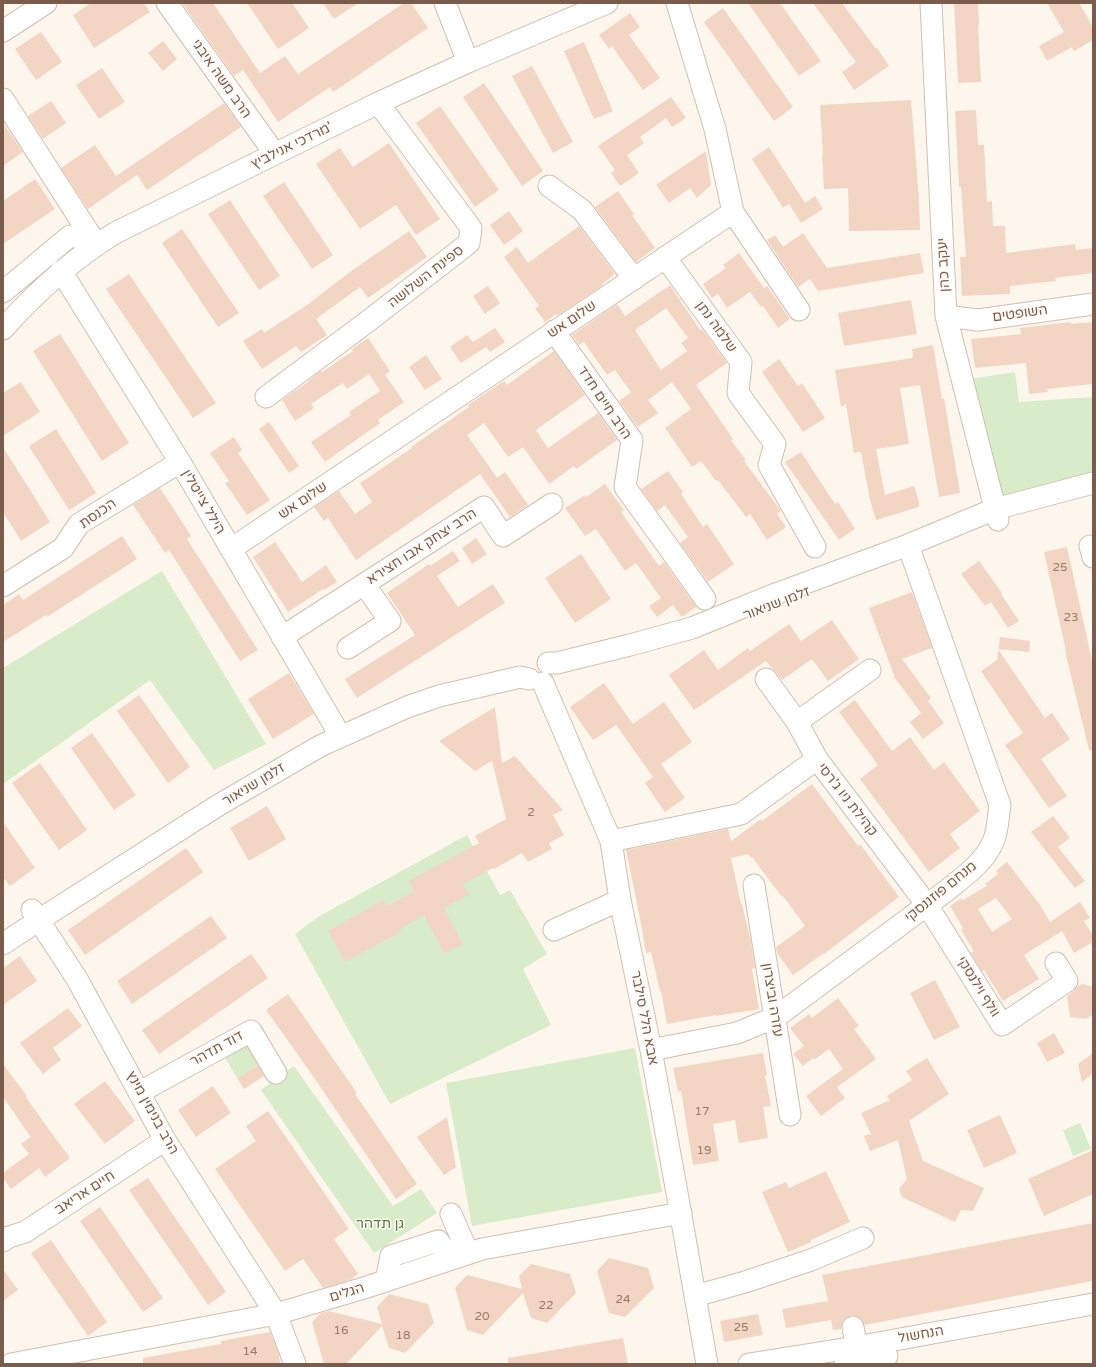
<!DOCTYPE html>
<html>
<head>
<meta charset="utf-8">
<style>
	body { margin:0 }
	#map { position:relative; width:1096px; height:1367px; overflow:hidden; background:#fdf6ec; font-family:"Varela Round",sans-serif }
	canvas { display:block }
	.frame { position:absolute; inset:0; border:4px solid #7a5c4d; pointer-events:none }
</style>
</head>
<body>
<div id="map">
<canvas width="1096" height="1367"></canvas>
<div class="frame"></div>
</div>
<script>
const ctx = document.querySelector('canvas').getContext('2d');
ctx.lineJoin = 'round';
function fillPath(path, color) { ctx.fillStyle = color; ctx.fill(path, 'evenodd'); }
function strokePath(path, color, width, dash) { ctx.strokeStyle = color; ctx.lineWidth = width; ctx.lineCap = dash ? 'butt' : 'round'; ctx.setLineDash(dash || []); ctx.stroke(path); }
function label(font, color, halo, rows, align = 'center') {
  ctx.font = font + ' "Varela Round","Noto Sans Hebrew",sans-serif'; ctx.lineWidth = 3; ctx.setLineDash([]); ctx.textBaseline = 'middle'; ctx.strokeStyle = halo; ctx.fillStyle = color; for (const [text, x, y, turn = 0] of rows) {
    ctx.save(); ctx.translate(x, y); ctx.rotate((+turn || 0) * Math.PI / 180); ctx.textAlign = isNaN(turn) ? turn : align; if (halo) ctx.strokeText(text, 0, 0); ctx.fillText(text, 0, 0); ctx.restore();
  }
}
fillPath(new Path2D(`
	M1015,372L1019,402L1093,397V472L1001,496L970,379Z
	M162,571L266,744L214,770L150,680L3,784V668Z
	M467,835L500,895L510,890L547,954L523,969L551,1025L390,1104L295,934L318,917Z
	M245,1041L259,1064L237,1078L223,1054Z
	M635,1048L662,1192L472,1226L446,1083Z
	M294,1066L393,1206L421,1189L437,1213L374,1253L261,1090Z
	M1080,1123L1091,1149L1073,1156L1063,1130Z`), '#d8ecc9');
fillPath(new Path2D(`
	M91,3H144L150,12L94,48L73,15Z
	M182,3H213L260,73L285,56L298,74L404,3H411L428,28L333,92L330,87L278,122L243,70L234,76Z
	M247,3H292L309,28L278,49Z
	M323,3H358L334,19Z
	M748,3H780L821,61L799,76Z
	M813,3H842L876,49L877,48L889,66L854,90L842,72L856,62Z
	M954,3H978L979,25L978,26L981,82L958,83Z
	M1047,3H1079L1093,27V40L1074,51L1072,47L1047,61L1039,46L1064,32Z
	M723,8L793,107L774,121L704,22Z
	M630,13L640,27L629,35L660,78L643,90L612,46L609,49L599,35Z
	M41,32L62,62L36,80L15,49Z
	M163,41L177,59L163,71L148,53Z
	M584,42L613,111L594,119L564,51Z
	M532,66L573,142L553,153L512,76Z
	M102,68L125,102L99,119L76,85Z
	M484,83L543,171L522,186L463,97Z
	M671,97L686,118L672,127L666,118L640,137L644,143L627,155L639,173L620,186L611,173L615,170L598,146Z
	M911,100L919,198L920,230L849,231L848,188L824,189L822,155H823L820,105Z
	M51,101L66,123L43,139L28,116Z
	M224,103L241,127L147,190L137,175L88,209L61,168L95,145L116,176Z
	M440,106L499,190L475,207L416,123Z
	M976,110L978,145H984L987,202L992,201L993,226H1005L1006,253L1075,244L1076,250L1093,248V273L1055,278L1056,281L1010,286V294L962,296L960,257H966L961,187H959L955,111Z
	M3,123L23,152L3,166Z
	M389,143L440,219L416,235L396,205L360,229L316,164L340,148L353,167Z
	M769,147L805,203L815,196L823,209L801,223L789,204L783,208L752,159Z
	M706,151L711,185L697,198L690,188L669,203L656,185Z
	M35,179L55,209L3,244V201Z
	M284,182L333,255L312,269L263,196Z
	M618,191L634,214L632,215L655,248L636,262L595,207Z
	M230,200L280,276L259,290L208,214Z
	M509,211L523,231L504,245L490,225Z
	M579,226L615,274L602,284L603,285L557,316L556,314L545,322L535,308L539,306L504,257L517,247L528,263Z
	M182,229L239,313L218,327L162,243Z
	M409,231L427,257L368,298L360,287L316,319L327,335L301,352L296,346L262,369L243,341L262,329L264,333L307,305L350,272Z
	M803,233L827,268L920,253L924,273L818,291L810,279L798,287L767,240L775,235L783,247Z
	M739,253L764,288L767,286L790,319L778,328L763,306L761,307L750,292L727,308L718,294L712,298L703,284L726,268L723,265Z
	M129,274L216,403L193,418L106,289Z
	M670,285L700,330L702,329L727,363L696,385L733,439L731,440L746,460L744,461L781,511L777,514L786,527L767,540L750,514L746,517L718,480L716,481L701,461L692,467L665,428L691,409L672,382L648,400L658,413L638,427L619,401L631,392L615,370L607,375L584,342L579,345L572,335L617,304L625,316ZM666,308L688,338L681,343L687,351L661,370L635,330Z
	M488,286L500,303L485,314L473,296Z
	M911,300L917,334L844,346L838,313Z
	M1071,322V324L1093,322V384L1047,389L1048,392L1029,394L1026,363L975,368L971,339L1021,334L1020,328Z
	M495,328L505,342L490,352L486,347L461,363L450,347L467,335L473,342Z
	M60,334L129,443L102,461L33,351Z
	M368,338L390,371L385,375L404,402L378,420L380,423L325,462L311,442L351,415L349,412L380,391L369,374L347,389L343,383L311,404L314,408L295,421L282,400L308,382V381L321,371L322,372L353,351L352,349Z
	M933,345L942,399L944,398L960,493L939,497L920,385L900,388L909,444L876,449L885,495L914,486L919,502V507L876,520L870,500L861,452L854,453L846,404L841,407L835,370L913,358L912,349Z
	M554,351L585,395L536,430L548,448L598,413L617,440L576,469L574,466L549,484L523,447L508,457L484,423L467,435L497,478L505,472L528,505L510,517L480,474L356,560L328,518L324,521L314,507L339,491L355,514L372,502L360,483L412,448L411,447L469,407L468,405L504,381L507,385Z
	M426,355L442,379L425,390L409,367Z
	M779,359L798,386L802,383L825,418L803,432L762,372Z
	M21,382L40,412L3,436V393Z
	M269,422L299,466L289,473L259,429Z
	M56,429L96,493L69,510L29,446Z
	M234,437L242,450L238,453L270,500L247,515L225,483L229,481L210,453Z
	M3,447L50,522L21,541L3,512Z
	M801,452L835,504L838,502L855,529L839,540L785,462Z
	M668,471L683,492L681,494L703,527L707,524L734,564L708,582L680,543L688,537L665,505L657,511L641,489Z
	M605,484L624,510L621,512L659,566L664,562L696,607L682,617L673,605L657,617L649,606L661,598L636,563L625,571L596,529L585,536L565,508L585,495L586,497Z
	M160,488L191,536L187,539L258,650L240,661L169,550L165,553L133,505Z
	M122,536L137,559L47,617L46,615L3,642V605L19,594L23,600Z
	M476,538L487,554L472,564L462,548Z
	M275,542L302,582L326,565L337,582L324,590L323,589L288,612L253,557Z
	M1067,547L1093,665V750H1089L1065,651H1066L1044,552Z
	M453,551L460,561L437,576L458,607L493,584L505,603L357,698L345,679L415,635L387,593L429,564L430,566Z
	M581,554L611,599L575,623L545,578Z
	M979,561L1002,593L1001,594L1019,621L1008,628L991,602L985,606L961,574Z
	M912,592L932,648L902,659L931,698L928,701L944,723L923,739L910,722L921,713L895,678L869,608Z
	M832,620L859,659L828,681L812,659L782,680L766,661L694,710L669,675L704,650L718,670L748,648L750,651L789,624L801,641Z
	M1000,637L1030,641L1029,652L998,649L1045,718L1052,713L1070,739L1041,759L1067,796L1049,808L1005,745L1023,733L981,671L997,660Z
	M289,673L314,714L273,739L248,699Z
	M604,683L633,724L664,702L692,742L661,764L685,798L665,812L645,783L653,777L616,725L593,740L570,707Z
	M139,695L190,767L168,783L117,711Z
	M855,700L892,751L910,737L934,770L944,762L980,811L950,834L960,848L929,872L860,779L878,765L839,712Z
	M495,707L502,763L515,756L563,810L553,815L564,835L549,843L552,849L528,862L522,853L494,869L493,868L463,884L469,895L444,908L463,944L444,953L424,915L400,929L401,932L345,962L328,931L384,900L387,906L414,891L409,881L479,843L475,836L506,819L492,761L475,771L439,741Z
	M92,733L136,795L114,810L71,748Z
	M40,763L87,830L59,850L12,783Z
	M812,784L858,846L860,844L899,897L824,954V953L793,975L777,953L776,947L805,926L783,896L782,897L752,857L751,858L748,854L731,858L741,904H742L751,942L755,968L752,969L759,1009L716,1016V1015L667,1024L661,991H660L651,952L646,953L641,923L626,850L728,829L731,841L761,819L762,821Z
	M267,806L286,839L249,861L230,828Z
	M1053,816L1070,838L1058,847L1085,881L1075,888L1031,832Z
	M3,822L35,868L10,886L3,877Z
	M186,848L203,872L85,955L68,930Z
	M1007,862L1040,905L1050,922L1080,902L1090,918L1084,921L1093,936V942L1074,953L1062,931L1024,955L1039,979L1003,1001L984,970L982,971L971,953L974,951L961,930L963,928L950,906L962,898L963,900L987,886L985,884L998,874L996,871ZM996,898L1012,919L992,932L978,909Z
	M211,916L227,938L132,1004L117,981Z
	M251,954L268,978L159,1054L142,1030Z
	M20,956L37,981L3,1005V968Z
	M935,980L960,1027L934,1040L910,993Z
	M1083,984L1093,987V1014L1086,1019L1070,1017L1067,996L1074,991L1078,986Z
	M288,994L357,1093L355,1094L417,1184L396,1199L313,1076L266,1010Z
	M838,998L859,1026L854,1029L876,1059L837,1087L845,1098L821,1116L806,1096L843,1069L829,1049L814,1060L813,1058L803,1066L793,1054L804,1046L790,1028L809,1014L812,1018Z
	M68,1008L82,1026L53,1048L61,1060L43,1074L20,1043Z
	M1054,1033L1065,1053L1047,1062L1037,1043Z
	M763,1053L767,1075L765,1076L771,1106L763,1107L768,1138L739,1143L735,1120L713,1124L719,1161L693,1165L681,1091L678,1092L673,1068Z
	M1093,1053V1073L1082,1082L1078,1064Z
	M927,1058L949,1094L909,1121L923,1161L984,1188L973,1211L961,1210L955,1222L902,1197L899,1189L907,1179L898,1140L870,1151L864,1136L871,1134L861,1113L890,1100L887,1096L912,1080L906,1071Z
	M3,1064L27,1096L26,1097L37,1113L70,1158L45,1177L39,1168L11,1189L3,1178V1173L29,1154L21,1144L31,1137L3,1097Z
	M258,1065L264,1076L244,1089L237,1078Z
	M105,1081L135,1121L105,1144L74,1104Z
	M213,1086L231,1113L196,1137L178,1110Z
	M268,1111L349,1229L334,1239L358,1274L350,1280L323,1288L303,1259L285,1271L215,1169L256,1141L246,1126Z
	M1000,1115L1017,1153L984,1168L967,1130Z
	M447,1117L456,1167L444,1175L417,1137Z
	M1093,1150V1194L1044,1216L1028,1179Z
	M826,1171L850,1222L811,1240V1242L788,1252L762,1192L786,1182L789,1188Z
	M148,1178L226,1292L208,1305L129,1190Z
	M100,1207L163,1298L143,1312L80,1221Z
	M1093,1223V1281L865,1325L862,1319L857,1316L851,1315L845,1318L842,1323L841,1329L833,1330L831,1320L786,1328L782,1309L828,1301L822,1275Z
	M51,1240L107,1322L88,1336L31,1253Z
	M609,1258L648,1268L654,1288L625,1317L609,1313L597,1271Z
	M531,1264L570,1274L576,1293L547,1323L531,1318L523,1293L483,1335L467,1330L455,1288L467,1275L522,1289L519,1276Z
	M3,1269L18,1290L3,1301Z
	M389,1294L428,1304L434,1323L405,1353L389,1348L382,1326L346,1364H324L312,1322L321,1313L329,1311L382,1324L377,1307Z
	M758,1314L763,1335L724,1342L720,1321Z
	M270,1332L279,1354L280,1364H143V1358L221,1344V1341Z
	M623,1338L628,1364H508V1358Z`), '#f3d5c3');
const minor = new Path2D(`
	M167,3L275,154
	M445,3L468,62
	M931,3L946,316L998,520
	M3,31L46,3
	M3,99L94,241
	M549,186L582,210L634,279
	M733,212L799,310
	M665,257L741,362L738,393L775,444L769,465L815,547
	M61,271L180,462L334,725L338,737
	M3,292L70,236L101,242
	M946,316L978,320L1093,304
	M3,329C36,292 73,259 115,233L378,103L468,62L607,3
	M554,331L632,440L625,487L669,548L705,599
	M266,397L367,322L469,243L471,228L378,103
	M1090,546L1093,557
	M231,549L733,212L715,129L677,3
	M3,586L63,548L79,524L180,462
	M282,637L484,507L503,536L552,504
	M348,648L390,621L364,584
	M548,663H557L630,645L692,628L773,595L908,545L995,509L1093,483
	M766,679L797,722L817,759
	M543,683L611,841L620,900L651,1050L677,1193L707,1364
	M797,722L870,670
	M611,841L741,814L817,759L927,905L1002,1025L1067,981L1056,963
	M754,885L790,1115
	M32,910L77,979L165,1140L276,1314L295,1364
	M554,930L620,900
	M3,944L39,920L217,806L320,746L407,707L439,696L520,677L529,679
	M651,1050L737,1033L776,1017L946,891C963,877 984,863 993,842C998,831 998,817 1000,805L908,545
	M140,1092L251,1031L276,1073
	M451,1214L468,1253
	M3,1241L9,1237L25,1232L165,1140
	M386,1281L391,1256L438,1241L452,1259
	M695,1296L745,1282L811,1260L863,1238
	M853,1327L859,1361
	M11,1364L276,1314L364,1288L482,1249L681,1213
	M749,1364L856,1347L1093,1304
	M845,1364L887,1356`);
strokePath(minor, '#d1beb0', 23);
strokePath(minor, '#fff', 21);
label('12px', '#987a6a', null, [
	["25",1060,568],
	["23",1071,618],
	["2",531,813],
	["17",702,1112],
	["19",704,1151],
	["24",623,1300],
	["22",546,1306],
	["20",482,1317],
	["25",741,1328],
	["16",341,1331],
	["18",403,1336],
	["14",250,1352]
]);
label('14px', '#7a5c4d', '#fffaf3', [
	["הרב משה איבגי",221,79,55],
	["מרדכי אנילביץ'",292,146,-26],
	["יעקב כהן",944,265,-93],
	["ספינת השלושה",426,277,-38],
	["השופטים",1020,314,-8],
	["שלום אש",572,320,-34],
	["שלמה נתן",716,327,54],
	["הרב חיים חדד",604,403,56],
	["שלום אש",303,501,-34],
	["הילל צייטלין",203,502,60],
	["הכנסת",98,514,-35],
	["הרב יצחק אבו חצירא",422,547,-33],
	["זלמן שניאור",777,604,-21],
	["זלמן שניאור",254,785,-31],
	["קהילת ניו ג'רסי",847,800,52],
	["מנחם פוזננסקי",941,892,-39],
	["וולף וילנסקי",978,987,58],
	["עזרה וביצרון",772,1000,81],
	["אבא הלל סילבר",644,1018,79],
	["דוד תדהר",217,1049,-29],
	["הרב בנימין מינץ",152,1113,61],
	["חיים אריאב",85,1193,-33],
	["הגלים",347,1293,-17],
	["הנחשול",921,1335,-10]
]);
label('14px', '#537a41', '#fffaf3', [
	["גן תדהר",380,1224]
]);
</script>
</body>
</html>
